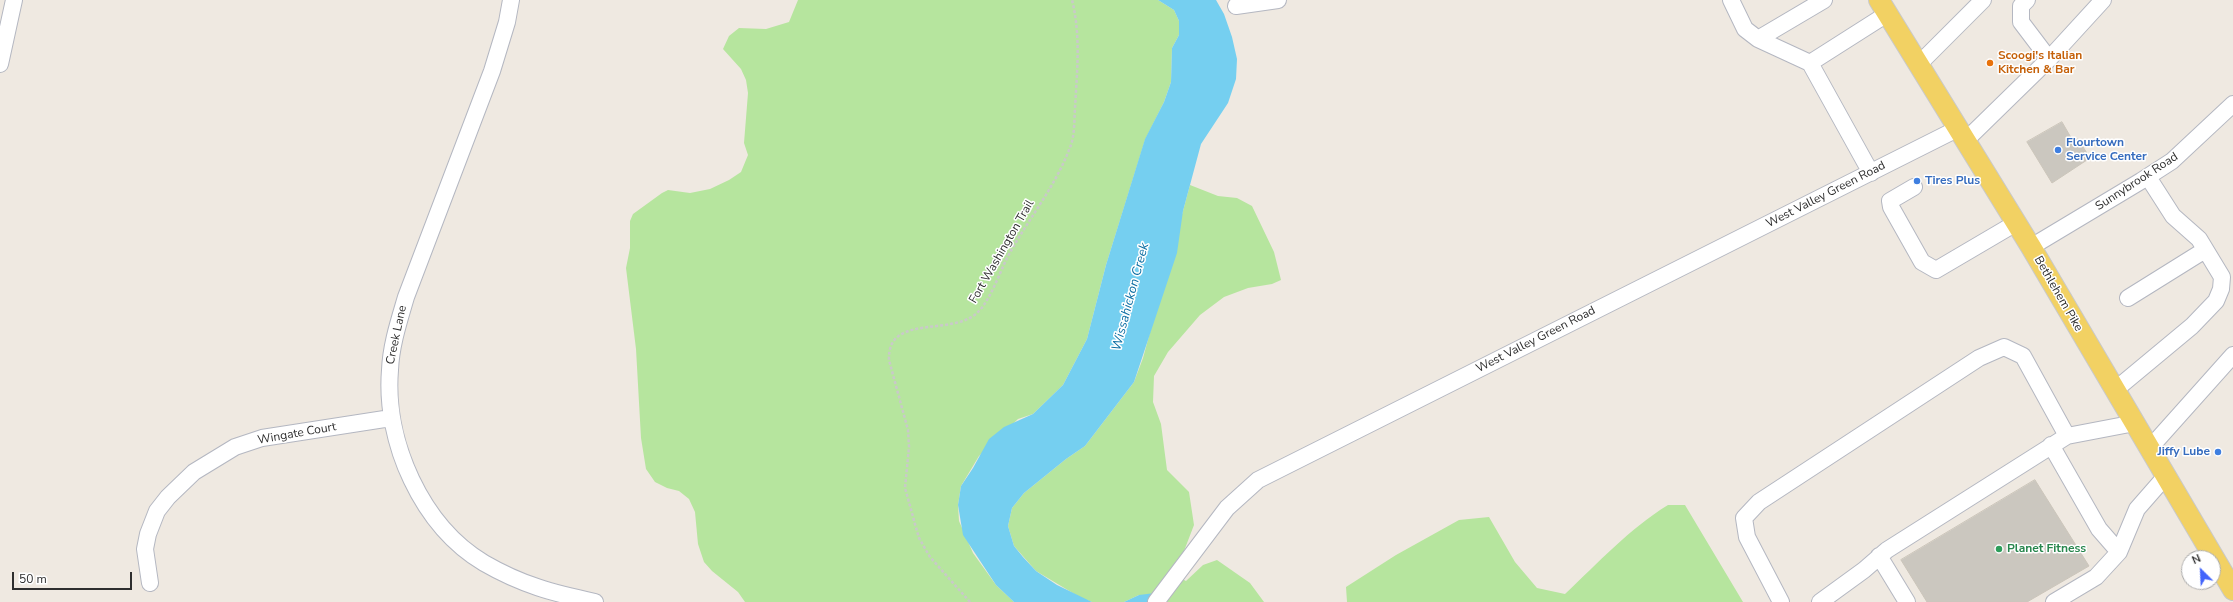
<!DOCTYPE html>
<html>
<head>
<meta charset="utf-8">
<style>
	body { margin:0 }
	#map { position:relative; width:2233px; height:602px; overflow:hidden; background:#efe9e1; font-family:"Nunito Sans",sans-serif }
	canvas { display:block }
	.north { position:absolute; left:2181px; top:550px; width:40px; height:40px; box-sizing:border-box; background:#fff; border:1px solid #ababab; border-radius:50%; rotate:336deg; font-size:11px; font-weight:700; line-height:16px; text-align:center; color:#2e2e2e }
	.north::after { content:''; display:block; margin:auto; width:14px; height:18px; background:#4264fb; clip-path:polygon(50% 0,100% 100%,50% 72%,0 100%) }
	.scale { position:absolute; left:12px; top:572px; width:120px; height:18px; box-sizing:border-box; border:2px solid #2e2e2e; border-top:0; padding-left:5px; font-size:12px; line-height:14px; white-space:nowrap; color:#2e2e2e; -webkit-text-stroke:3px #fff; paint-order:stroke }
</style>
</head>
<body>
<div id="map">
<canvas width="2233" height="602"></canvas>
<div class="north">N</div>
<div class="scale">50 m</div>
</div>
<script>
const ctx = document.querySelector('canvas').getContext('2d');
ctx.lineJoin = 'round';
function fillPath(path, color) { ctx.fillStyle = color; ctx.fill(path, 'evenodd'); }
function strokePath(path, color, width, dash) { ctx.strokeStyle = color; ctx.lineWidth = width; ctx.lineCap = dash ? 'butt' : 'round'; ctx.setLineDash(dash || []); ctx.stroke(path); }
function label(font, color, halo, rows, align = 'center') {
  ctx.font = font + ' "Nunito Sans",sans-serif'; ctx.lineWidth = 3; ctx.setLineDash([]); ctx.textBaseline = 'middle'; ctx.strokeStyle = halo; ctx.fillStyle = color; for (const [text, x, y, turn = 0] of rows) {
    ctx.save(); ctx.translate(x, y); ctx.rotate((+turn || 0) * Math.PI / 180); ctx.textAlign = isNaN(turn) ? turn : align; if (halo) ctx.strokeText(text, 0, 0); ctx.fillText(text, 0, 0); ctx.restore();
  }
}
fillPath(new Path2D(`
	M798,0H1158L1174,10L1179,21V35L1172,48L1171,82L1164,102L1145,140L1106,265L1087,339L1063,385L1033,414L1018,419L979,456L961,486L958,505L959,521L973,553L996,585L1014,602H745L738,592L712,571L704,562L698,544L695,512L689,499L679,491L667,488L655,482L646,469L641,438L636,349L626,268L630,248V221L633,214L662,193L668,190L690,193L710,189L729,180L741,172L748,155L744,143L748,93L746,80L741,69L723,49L729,36L739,28L766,29L789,22Z
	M1190,185L1218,196L1237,198L1252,206L1274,252L1281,280L1272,284L1248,288L1224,297L1200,315L1168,352L1154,376L1153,402L1161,424L1167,470L1189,492L1194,525L1184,551L1169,572L1186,581L1203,565L1217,560L1250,583L1264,602H1166L1165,599L1139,595L1124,602H1092L1081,598L1036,571L1014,546L1008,526L1012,508L1024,493L1066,459L1085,446L1134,382L1143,358Z
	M1668,505H1685L1743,602H1347L1346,587L1396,555L1459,520L1489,517L1515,562L1537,588L1565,594C1598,563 1629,529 1668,505Z`), '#b6e59e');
fillPath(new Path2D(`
	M1158,0H1216L1224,14L1232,37L1237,59L1236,79L1228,103L1201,144L1183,211L1177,253L1134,382L1085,446L1066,459L1024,493L1012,508L1008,526L1014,546L1023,557L1036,571L1057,585L1092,602H1014L996,585L963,535L958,505L961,486L973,468L989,439L1004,427L1033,414L1063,385L1087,339L1106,265L1145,139L1164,102L1171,82L1172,48L1179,35V21L1174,10Z
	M1155,593L1166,602H1124L1139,595Z`), '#75cff0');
const building = new Path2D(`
	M2062,122L2073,141L2078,139L2090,158L2052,183L2027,142Z
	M2035,480L2089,566L2027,602H1927L1901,560Z`);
fillPath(building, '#cbc7bf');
strokePath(building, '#cbc5ba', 1);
const minor = new Path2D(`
	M511,0L507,22L492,71L406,297C399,321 391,345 390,370C384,442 422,526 484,563C522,585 553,593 595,602
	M1731,0L1745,29L1758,39L1810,63L1871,173
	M2027,0L2021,6V22L2049,59
	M1236,6L1278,0
	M1758,39L1824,0
	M1810,63L1887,14
	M0,64L14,0
	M1919,64L1983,0
	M1965,141L2049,59L2103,0
	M1914,187L1890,201L1891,207L1922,262L1936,270L2016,223
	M2031,247L2141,181L2172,161L2233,104
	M2128,298L2205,250
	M2115,390L2192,326L2216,301L2221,289L2222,277L2199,239L2173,216L2148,177
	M2051,445L2099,529L2119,552
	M2149,449L2233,355
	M1879,556L1907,602
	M150,583L145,549L148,534L157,511L168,497L194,472L235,447L262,438L391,418
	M1156,602L1227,508L1258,480L1957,129
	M1781,602L1747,537L1744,518L1759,502L1979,358L2004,347L2023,356L2067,436
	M1820,602L1864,570L1887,550L2067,436L2135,423
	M2054,602L2096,577L2119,552L2137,509L2165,477`);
const major = new Path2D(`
	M1879,0L2031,247L2233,590`);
strokePath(minor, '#b4b7c1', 18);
strokePath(major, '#c9c9c9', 22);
strokePath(new Path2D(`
	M970,602L930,557L919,538L915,524L905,488L909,447L908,430L889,360C887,312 954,338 979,311C993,296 1001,267 1012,249C1031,216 1055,186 1069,150C1075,137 1074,122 1075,108C1077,71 1081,36 1072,0`), '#c9c9c9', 2.5, [3, 2]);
strokePath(minor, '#fff', 16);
strokePath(major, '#f2d163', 20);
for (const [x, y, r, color] of [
	[1990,63,4,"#e8710a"],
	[2058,150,4,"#3f7fe0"],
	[1917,181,4,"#3f7fe0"],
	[2218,452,4,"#3f7fe0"],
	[1999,549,4,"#2e9e5b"]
]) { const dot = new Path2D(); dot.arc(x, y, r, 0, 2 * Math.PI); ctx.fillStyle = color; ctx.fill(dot); strokePath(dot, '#fff', 1.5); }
label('bold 12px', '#c56008', '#fff', [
	["Scoogi's Italian",1998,56],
	["Kitchen & Bar",1998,70]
], 'left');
label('bold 12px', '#366cbe', '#fff', [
	["Flourtown",2066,143],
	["Service Center",2066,157],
	["Tires Plus",1925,181],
	["Jiffy Lube",2210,452,"right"]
], 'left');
label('12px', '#2e2e2e', '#fff', [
	["Sunnybrook Road",2137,182,-33],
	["West Valley Green Road",1826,195,-27],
	["Fort Washington Trail",1002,252,-60],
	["Bethlehem Pike",2058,294,60],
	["Creek Lane",397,335,-78],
	["West Valley Green Road",1536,340,-27],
	["Wingate Court",297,434,-10]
]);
label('bold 12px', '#27864d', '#fff', [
	["Planet Fitness",2007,549]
], 'left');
label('italic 13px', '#0d6fa3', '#fff', [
	["Wissahickon Creek",1131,297,-75]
]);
</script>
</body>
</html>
